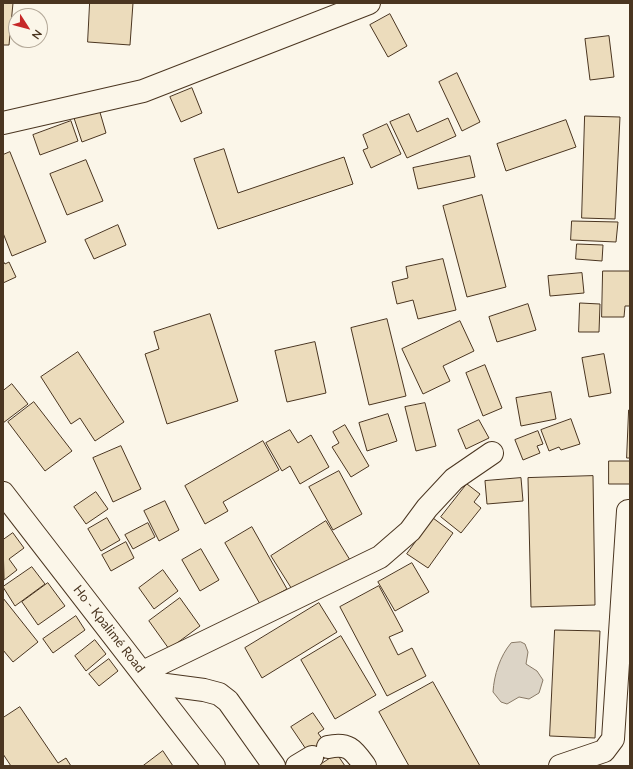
<!DOCTYPE html>
<html>
<head>
<meta charset="utf-8">
<style>
	body { margin:0 }
	#map { position:relative; width:633px; height:769px; overflow:hidden; background:#fbf6e9; font-family:Lato,sans-serif }
	canvas { display:block }
	.frame { position:absolute; inset:0; border:4px solid #4a3520; pointer-events:none }
	.north { position:absolute; left:8px; top:8px; width:40px; height:40px; box-sizing:border-box; background:#fbf6e9; border:1px solid #b4a999; border-radius:50%; rotate:126deg; font-size:11px; font-weight:700; line-height:16px; text-align:center; color:#4a3520 }
	.north::after { content:''; display:block; margin:auto; width:14px; height:18px; background:#c62828; clip-path:polygon(50% 0,100% 100%,50% 72%,0 100%) }
</style>
</head>
<body>
<div id="map">
<canvas width="633" height="769"></canvas>
<div class="frame"></div>
<div class="north">N</div>
</div>
<script>
const ctx = document.querySelector('canvas').getContext('2d');
ctx.lineJoin = 'round';
function fillPath(path, color) { ctx.fillStyle = color; ctx.fill(path, 'evenodd'); }
function strokePath(path, color, width, dash) { ctx.strokeStyle = color; ctx.lineWidth = width; ctx.lineCap = dash ? 'butt' : 'round'; ctx.setLineDash(dash || []); ctx.stroke(path); }
function label(font, color, halo, rows, align = 'center') {
  ctx.font = font + ' Lato,sans-serif'; ctx.lineWidth = 3; ctx.setLineDash([]); ctx.textBaseline = 'middle'; ctx.strokeStyle = halo; ctx.fillStyle = color; for (const [text, x, y, turn = 0] of rows) {
    ctx.save(); ctx.translate(x, y); ctx.rotate((+turn || 0) * Math.PI / 180); ctx.textAlign = isNaN(turn) ? turn : align; if (halo) ctx.strokeText(text, 0, 0); ctx.fillText(text, 0, 0); ctx.restore();
  }
}
const water = new Path2D(`
	M521,642L525,644L528,652L526,664L537,671L543,680L539,693L529,699L519,697L507,704L501,702L493,692C494,675 500,656 511,643Z`);
fillPath(water, '#dcd4c6');
strokePath(water, '#887966', 1);
const building = new Path2D(`
	M3,3H13L9,45H3Z
	M90,3H133L130,45L88,42Z
	M390,14L407,46L388,57L370,25Z
	M609,36L614,77L590,80L585,39Z
	M457,73L480,122L462,131L439,82Z
	M192,88L202,113L181,122L170,97Z
	M99,109L106,133L82,142L74,118Z
	M409,114L417,132L448,118L456,136L407,158L390,122Z
	M585,116L620,117L615,219L582,218Z
	M566,120L576,147L506,171L497,144Z
	M71,121L78,141L40,155L33,135Z
	M387,124L401,154L371,168L363,150L368,148L363,135Z
	M224,149L238,193L344,157L353,184L218,229L194,159Z
	M10,152L46,242L12,256L3,233V155Z
	M470,156L475,177L418,189L413,168Z
	M86,160L103,201L67,215L50,174Z
	M482,195L506,287L467,297L443,206Z
	M572,221L618,222L616,242L571,240Z
	M118,225L126,245L94,259L85,240Z
	M577,244L603,245L602,261L576,259Z
	M443,259L456,310L418,319L413,300L397,304L392,282L408,278L406,267Z
	M3,261L5,264L9,262L16,277L3,283Z
	M603,271H630V306H625L624,317H602Z
	M582,273L584,293L550,296L548,276Z
	M580,303L600,304L599,332H579Z
	M528,304L536,330L497,342L489,317Z
	M210,314L238,401L167,424L145,354L159,349L154,332Z
	M387,319L406,396L369,405L351,328Z
	M460,321L474,351L443,366L450,381L423,394L402,349Z
	M315,342L326,393L287,402L275,351Z
	M78,352L124,422L95,441L80,418L71,424L41,377Z
	M604,354L611,393L589,397L582,358Z
	M485,365L502,408L483,416L466,373Z
	M12,384L28,404L3,423V391Z
	M551,392L556,419L521,426L516,398Z
	M34,402L72,451L45,471L8,422Z
	M425,403L436,446L416,451L405,407Z
	M629,410H630V458H627Z
	M388,414L397,441L367,451L359,423Z
	M571,419L580,444L561,450L559,447L549,451L541,430Z
	M479,420L489,438L466,449L458,430Z
	M345,425L369,466L351,477L332,447L339,443L333,432Z
	M290,430L298,443L311,435L329,467L300,484L290,466L282,471L266,443Z
	M538,431L543,444L537,446L540,453L523,460L515,440Z
	M263,441L279,470L223,502L228,511L205,524L185,486Z
	M121,446L141,489L113,502L93,458Z
	M609,461H630V484H609Z
	M339,471L362,514L333,530L309,487Z
	M593,476L595,605L531,607L528,478Z
	M521,478L523,501L487,504L485,481Z
	M467,484L480,494L474,502L481,508L461,533L441,517Z
	M96,492L108,509L86,524L74,507Z
	M165,501L179,530L159,541L144,511Z
	M107,518L120,540L101,551L88,529Z
	M433,518L453,533L428,568L407,554Z
	M326,521L350,560L295,594L271,556Z
	M148,523L155,537L133,549L125,535Z
	M252,527L287,589L260,604L225,543Z
	M13,533L24,548L9,559L17,570L4,580L3,540Z
	M126,542L134,558L111,571L102,555Z
	M201,549L219,580L200,591L182,560Z
	M412,563L429,592L395,611L378,582Z
	M32,567L45,584L15,606L3,587Z
	M163,570L178,591L154,609L139,588Z
	M48,583L65,606L38,625L22,602Z
	M379,586L403,631L389,637L398,655L412,648L426,676L387,696L340,607Z
	M3,598L38,642L13,662L3,650Z
	M180,598L200,626L169,649L149,621Z
	M319,603L337,632L262,678L245,648Z
	M76,616L85,630L53,653L43,639Z
	M555,630L600,631L595,738L550,736Z
	M341,636L376,695L335,719L301,660Z
	M95,640L106,654L86,671L75,656Z
	M109,659L118,671L99,686L89,674Z
	M433,682L480,766H409L379,712Z
	M20,707L58,763L66,758L71,766H11L3,754V718Z
	M313,713L324,729L318,733L332,753L316,764L291,727Z
	M163,751L173,766H143Z
	M337,754L345,766H318Z`);
fillPath(building, '#ecdcbc');
strokePath(building, '#4a3520', 1);
const minor = new Path2D(`
	M3,123L143,91L369,3
	M143,672L380,557L410,531L427,508L454,479L492,453
	M151,683L204,690L219,694L228,701L274,766
	M328,747C349,742 354,751 365,766
	M297,766L312,757
	M560,766L604,751L613,739L628,511`);
const major = new Path2D(`
	M3,493L214,766`);
strokePath(minor, '#4a3520', 24);
strokePath(major, '#4a3520', 24);
strokePath(minor, '#fbf6e9', 22);
strokePath(major, '#fbf6e9', 22);
label('13px', '#4a3520', '#fbf6e9', [
	["Ho - Kpalimé Road",109,629,52]
]);
</script>
</body>
</html>
